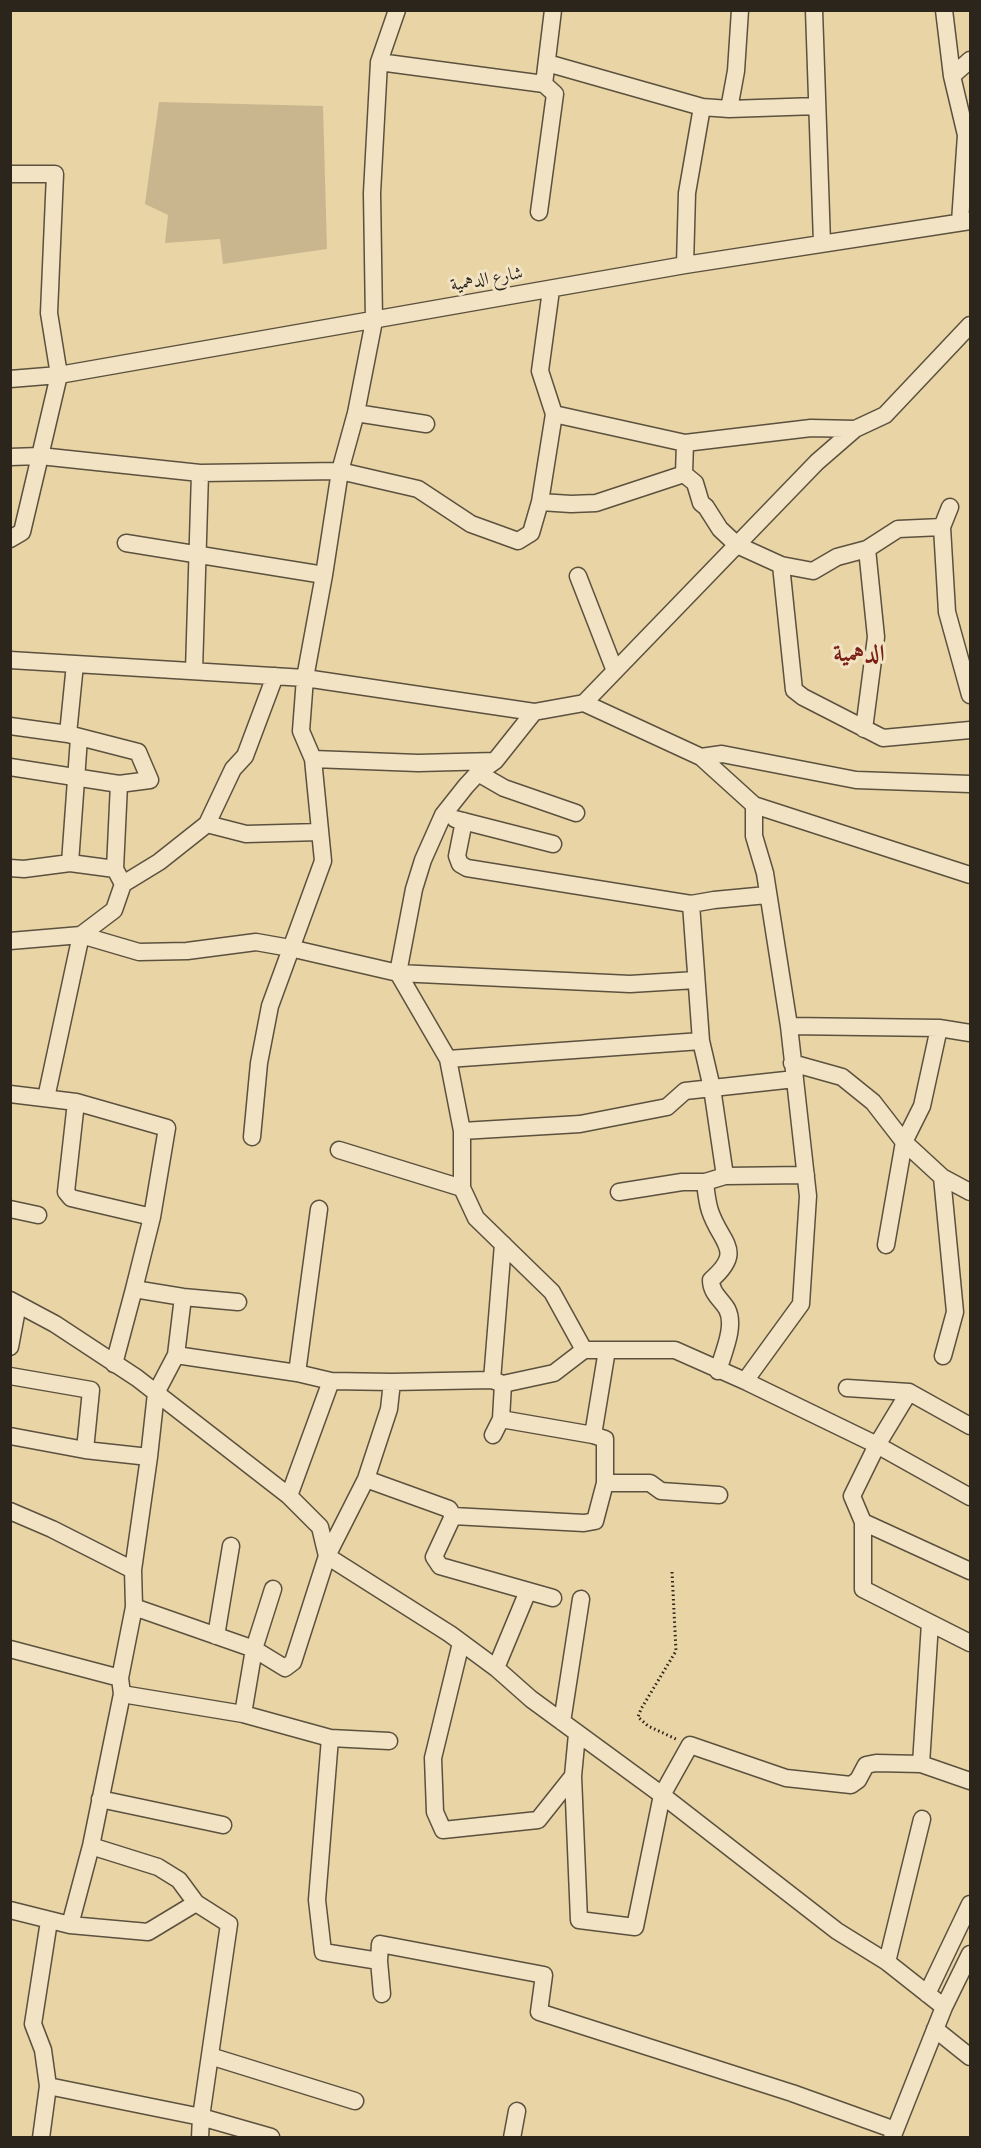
<!DOCTYPE html>
<html>
<head>
<meta charset="utf-8">
<style>
	body { margin:0 }
	#map { position:relative; width:981px; height:2148px; overflow:hidden; background:#e9d4a5; font-family:Vollkorn,serif }
	canvas { display:block }
	.frame { position:absolute; inset:0; border:12px solid #2c251b; pointer-events:none }
</style>
</head>
<body>
<div id="map">
<canvas width="981" height="2148"></canvas>
<div class="frame"></div>
</div>
<script>
const ctx = document.querySelector('canvas').getContext('2d');
ctx.lineJoin = 'round';
function fillPath(path, color) { ctx.fillStyle = color; ctx.fill(path, 'evenodd'); }
function strokePath(path, color, width, dash) { ctx.strokeStyle = color; ctx.lineWidth = width; ctx.lineCap = dash ? 'butt' : 'round'; ctx.setLineDash(dash || []); ctx.stroke(path); }
function label(font, color, halo, rows, align = 'center') {
  ctx.font = font + ' Vollkorn,Amiri,serif'; ctx.lineWidth = 6; ctx.setLineDash([]); ctx.textBaseline = 'middle'; ctx.strokeStyle = halo; ctx.fillStyle = color; for (const [text, x, y, turn = 0] of rows) {
    ctx.save(); ctx.translate(x, y); ctx.rotate((+turn || 0) * Math.PI / 180); ctx.textAlign = isNaN(turn) ? turn : align; if (halo) ctx.strokeText(text, 0, 0); ctx.fillText(text, 0, 0); ctx.restore();
  }
}
fillPath(new Path2D(`
	M159,102L323,106L327,249L223,264L220,239L165,243L168,215L145,204Z`), '#c9b68e');
const street = new Path2D(`
	M397,10L379,62L372,193L374,321L356,413L340,471L324,575L305,678L301,731L313,759L418,763L495,761
	M814,10L822,243
	M944,10L952,76L966,135L960,222
	M379,62L544,84L553,10
	M547,63L702,107L729,109L817,106
	M952,76L970,60
	M729,109L736,71L740,10
	M10,174H55L49,313L59,375L40,456L200,473L340,471L418,489L471,524L518,541L531,533L540,502L554,414L540,371L551,290
	M539,212L555,94L544,84
	M685,265L687,193L702,107
	M10,379L59,375L685,265L970,221
	M356,413L426,424
	M554,414L685,443L811,428L855,429
	M10,457L40,456L22,532L10,539
	M684,474L695,483L701,503L706,507L720,529L737,545L781,565L813,571L837,557L867,549L898,529L942,527
	M540,502L571,504L596,503L684,474L685,443
	M950,507L942,527L947,612L970,695
	M126,543L324,575
	M781,565L794,690L803,697L883,738L970,730
	M578,576L615,671
	M10,660L305,678L534,712L584,703L701,757L754,805L970,875
	M194,671L200,473
	M584,703L817,462L855,429L885,415L970,325
	M534,712L495,761L478,773L466,786L443,815L423,860L414,889L398,973L448,1059L462,1131V1188L476,1218L552,1292L584,1350H675L745,1381L877,1445L970,1497
	M10,726L68,734L138,752L150,780L119,784L10,767
	M864,729L876,637L867,549
	M68,734L75,664
	M701,757L722,754L856,780L970,784
	M478,773L504,788L576,813
	M455,819L553,844
	M464,821L457,856L460,864L467,868L691,904L714,900L767,895
	M207,824L246,834L320,832
	M70,863L79,738
	M10,868L24,869L70,863L115,869
	M123,884L159,862L207,824L233,769L245,756L275,676
	M691,904L701,1041L712,1088L725,1176
	M10,941L81,935L114,910L123,884L115,869L119,784
	M789,1026L939,1028L970,1033
	M448,1059L701,1041
	M792,1063L842,1077L873,1102L904,1142L942,1177L970,1192
	M10,1094L76,1102L167,1128L152,1217L134,1289L183,1297L238,1302
	M46,1098L81,935L139,952L187,951L256,942L290,948L398,973L630,984L696,980
	M76,1102L66,1192L71,1198L152,1217
	M462,1131L580,1124L667,1107L685,1091L795,1079
	M252,1137L259,1063L270,1006L323,861L313,759
	M339,1150L462,1188
	M942,1177L955,1312L943,1356
	M705,1182C706,1191 707,1202 710,1211C721,1244 745,1250 711,1280C711,1293 721,1299 727,1309C736,1326 723,1353 718,1371
	M619,1192L682,1182H705L725,1176L806,1175
	M10,1209L38,1215
	M886,1245L904,1142L922,1106L939,1028
	M10,1300L55,1324L137,1378L289,1496L320,1527L327,1556L450,1634L496,1668L531,1699L662,1795L837,1931L887,1962L944,2007
	M10,1347L18,1304
	M176,1355L297,1373L331,1381L392,1382L492,1380L503,1384L554,1373L584,1350
	M114,1364L134,1289
	M297,1373L319,1209
	M10,1376L91,1390L85,1450
	M492,1380L503,1244
	M745,1381L801,1304L808,1196L789,1026L765,873L754,836V805
	M847,1388L909,1392L970,1426
	M909,1392L877,1445L852,1496L863,1522L970,1571
	M493,1435L501,1419L503,1384
	M593,1435L607,1350
	M10,1436L85,1450L149,1457
	M366,1479L449,1509L453,1516
	M605,1483H650L661,1491L719,1495
	M289,1496L331,1381
	M10,1511L52,1529L133,1570
	M453,1516L584,1523L595,1521L605,1483V1439L593,1435L501,1419
	M453,1516L434,1557L440,1566L553,1598
	M863,1522V1589L970,1643
	M134,1607L254,1649L285,1668L293,1662L327,1556L366,1479L389,1409L392,1382
	M930,1623L921,1764L970,1781
	M216,1636L231,1546
	M461,1643L433,1758L435,1812L443,1830L538,1820L573,1776
	M10,1649L120,1678
	M496,1668L528,1591
	M122,1694L243,1714L330,1738L389,1741
	M243,1714L254,1649L273,1589
	M562,1722L581,1599
	M577,1734L573,1776L579,1920L635,1927L662,1795L690,1745L786,1778L851,1785L858,1780L866,1765L876,1763L921,1764
	M330,1738L317,1900L323,1952L379,1961
	M100,1799L223,1825
	M91,1846L158,1867L179,1880L196,1903
	M10,1910L70,1925L148,1932L196,1903L229,1924L201,2117L200,2138
	M70,1925L91,1846L122,1694L120,1678L134,1607L133,1570L149,1457L156,1393L176,1355L183,1297
	M887,1962L922,1819
	M382,1994L379,1961L380,1944L544,1975L539,2012L792,2093L895,2130
	M927,1994L970,1904
	M935,2029L970,2057
	M210,2056L355,2101
	M48,2086L201,2117L271,2137
	M41,2138L48,2086L43,2050L33,2024L49,1921
	M512,2138L517,2111
	M892,2138L944,2007L970,1954`);
strokePath(street, '#5b513e', 19);
strokePath(new Path2D(`
	M672,1572L676,1651L641,1709L638,1717L648,1726L676,1739`), '#2c251b', 3, [1.5, 3]);
strokePath(street, '#f1e3c4', 16);
label('18px', '#2c251b', '#f1e3c4', [
	["شارع الدهمية",487,281,-10]
]);
label('bold 24px', '#7a1f14', '#f1e3c4', [
	["الدهمية",859,657]
]);
</script>
</body>
</html>
